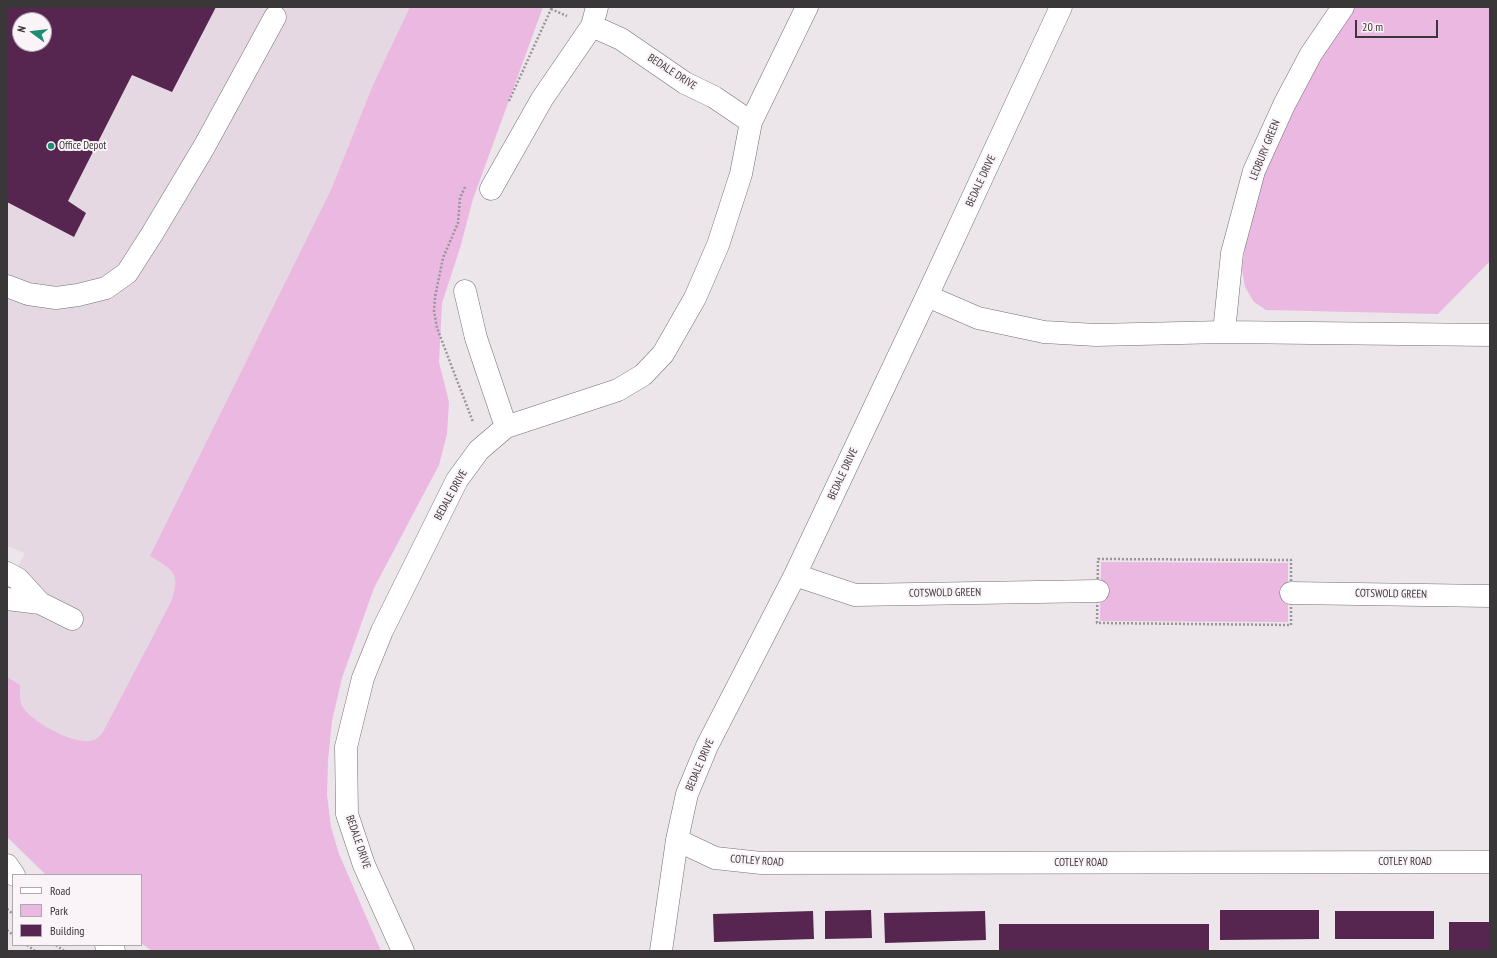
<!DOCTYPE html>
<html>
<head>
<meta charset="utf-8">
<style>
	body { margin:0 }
	#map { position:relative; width:1497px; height:958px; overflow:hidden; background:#ece6eb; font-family:"PT Sans Narrow",sans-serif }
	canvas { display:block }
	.frame { position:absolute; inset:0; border:8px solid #3a3739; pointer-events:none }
	.legend { position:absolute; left:12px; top:874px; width:130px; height:72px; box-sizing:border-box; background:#faf3f8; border:1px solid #ada8ac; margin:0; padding:5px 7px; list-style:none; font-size:12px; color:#3a3739 }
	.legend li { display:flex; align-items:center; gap:8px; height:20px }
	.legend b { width:20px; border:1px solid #ada8ac }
	.north { position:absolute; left:12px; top:12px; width:40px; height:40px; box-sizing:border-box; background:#faf3f8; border:1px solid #ada8ac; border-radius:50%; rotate:285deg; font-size:11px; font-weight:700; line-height:16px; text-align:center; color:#3a3739 }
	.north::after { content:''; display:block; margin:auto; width:14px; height:18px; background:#1c8d6e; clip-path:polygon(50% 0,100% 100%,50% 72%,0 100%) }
	.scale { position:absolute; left:1355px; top:20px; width:83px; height:18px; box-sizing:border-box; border:2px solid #3a3739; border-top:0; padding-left:5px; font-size:12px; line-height:14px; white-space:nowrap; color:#3a3739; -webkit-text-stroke:3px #faf3f8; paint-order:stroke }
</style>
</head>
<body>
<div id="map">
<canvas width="1497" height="958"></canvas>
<div class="frame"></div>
<ul class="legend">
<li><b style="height:5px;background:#fff"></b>Road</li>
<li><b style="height:11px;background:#eab8e1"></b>Park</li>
<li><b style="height:11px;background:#562650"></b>Building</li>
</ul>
<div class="north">N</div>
<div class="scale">20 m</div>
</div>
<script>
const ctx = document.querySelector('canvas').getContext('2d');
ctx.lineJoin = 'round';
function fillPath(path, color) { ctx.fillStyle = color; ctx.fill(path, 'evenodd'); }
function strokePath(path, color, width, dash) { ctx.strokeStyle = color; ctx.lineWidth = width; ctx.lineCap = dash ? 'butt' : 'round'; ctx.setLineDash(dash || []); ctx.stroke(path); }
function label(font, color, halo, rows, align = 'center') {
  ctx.font = font + ' "PT Sans Narrow",sans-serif'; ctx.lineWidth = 4; ctx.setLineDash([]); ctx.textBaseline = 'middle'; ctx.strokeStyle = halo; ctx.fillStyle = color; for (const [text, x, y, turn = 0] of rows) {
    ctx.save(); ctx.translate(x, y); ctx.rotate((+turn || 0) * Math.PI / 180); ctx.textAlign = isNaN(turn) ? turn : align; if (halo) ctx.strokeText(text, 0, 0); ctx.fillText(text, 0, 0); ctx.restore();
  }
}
fillPath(new Path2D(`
	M7,7H460L108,785L7,727V587L25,553L7,546ZM20,20H44V44H20Z`), '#e5d8e2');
fillPath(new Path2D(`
	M410,7H543L473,199L460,248L442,303L439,362L449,402L447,434L439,465L374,588L342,678L332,721L328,760L327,795L331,827L339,854L381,951H152L141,943V875H46L7,837V677L20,685C20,692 19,699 22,706C31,722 77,747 94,740C97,739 101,735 103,732L171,602C181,573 174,571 150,556L331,190L373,85Z
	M1354,7H1490V261L1438,314L1266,310L1254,302L1245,287L1242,269L1249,219L1264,173L1305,84Z
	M1101,562L1288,563V622L1100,621Z`), '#eab8e1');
fillPath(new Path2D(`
	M7,7H216L172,92L132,75L68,201L86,213L74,237L7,202ZM20,20H44V44H20Z
	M871,910L872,938L825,939V911Z
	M1220,910H1319V939L1220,940Z
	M813,911L814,939L714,942L713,914Z
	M985,911L986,940L885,943L884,913Z
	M1335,911H1434V939H1335Z
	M1449,922H1490V951H1449Z
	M999,924H1209V951H999Z`), '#562650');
const minor = new Path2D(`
	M592,26L621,39L685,83L714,97L751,122
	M491,189L542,99L592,26L597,7
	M7,286L28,294L56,298L78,295L106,288L127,273L152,234L204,147L275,17
	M465,291L476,338L506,427
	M927,296L978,318L1044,332L1096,335L1224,332L1490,335
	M1224,332L1232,253L1254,171L1284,105L1311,54L1343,7
	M7,573L18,579L40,603
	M795,575L855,595L1098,591
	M1291,593L1490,596
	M7,599L40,603L72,619
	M677,840L715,858L761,863L1490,862
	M7,865L14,875
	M106,945L114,951
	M403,951L364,865L347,814L346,747L363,678L382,631L457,480L479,450L506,427L618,390L643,375L663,354L695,298L718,245L741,174L751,122L807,7
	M661,951L677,840L687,794L707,746L795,575L927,296L1061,7`);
strokePath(minor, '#746f73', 23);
strokePath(new Path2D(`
	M551,9L567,16
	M509,101L552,7
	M465,187L460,198L458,223L443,258L435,297L434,311L437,328L473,422
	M1098,559L1291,560V625L1097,623Z
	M7,909L13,914
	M7,930L13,935
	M27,945L35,951
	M56,945L64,951`), '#999598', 2.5, [2, 2]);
strokePath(minor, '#fff', 22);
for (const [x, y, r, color] of [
	[51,146,4,"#1c8d6e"]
]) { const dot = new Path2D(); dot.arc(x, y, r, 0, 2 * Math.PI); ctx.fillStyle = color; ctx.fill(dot); strokePath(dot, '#faf3f8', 1.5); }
label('11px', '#3a3739', '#faf3f8', [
	["BEDALE DRIVE",672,72,33],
	["LEDBURY GREEN",1265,150,-68],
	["BEDALE DRIVE",981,181,-65],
	["BEDALE DRIVE",843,474,-65],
	["BEDALE DRIVE",451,495,-61],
	["COTSWOLD GREEN",945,593,-1],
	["COTSWOLD GREEN",1391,594,1],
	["BEDALE DRIVE",700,765,-67],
	["BEDALE DRIVE",358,842,71],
	["COTLEY ROAD",757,861,4],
	["COTLEY ROAD",1405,862],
	["COTLEY ROAD",1081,863]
]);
label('11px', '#3a3739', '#faf3f8', [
	["Office Depot",59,146]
], 'left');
</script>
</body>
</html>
